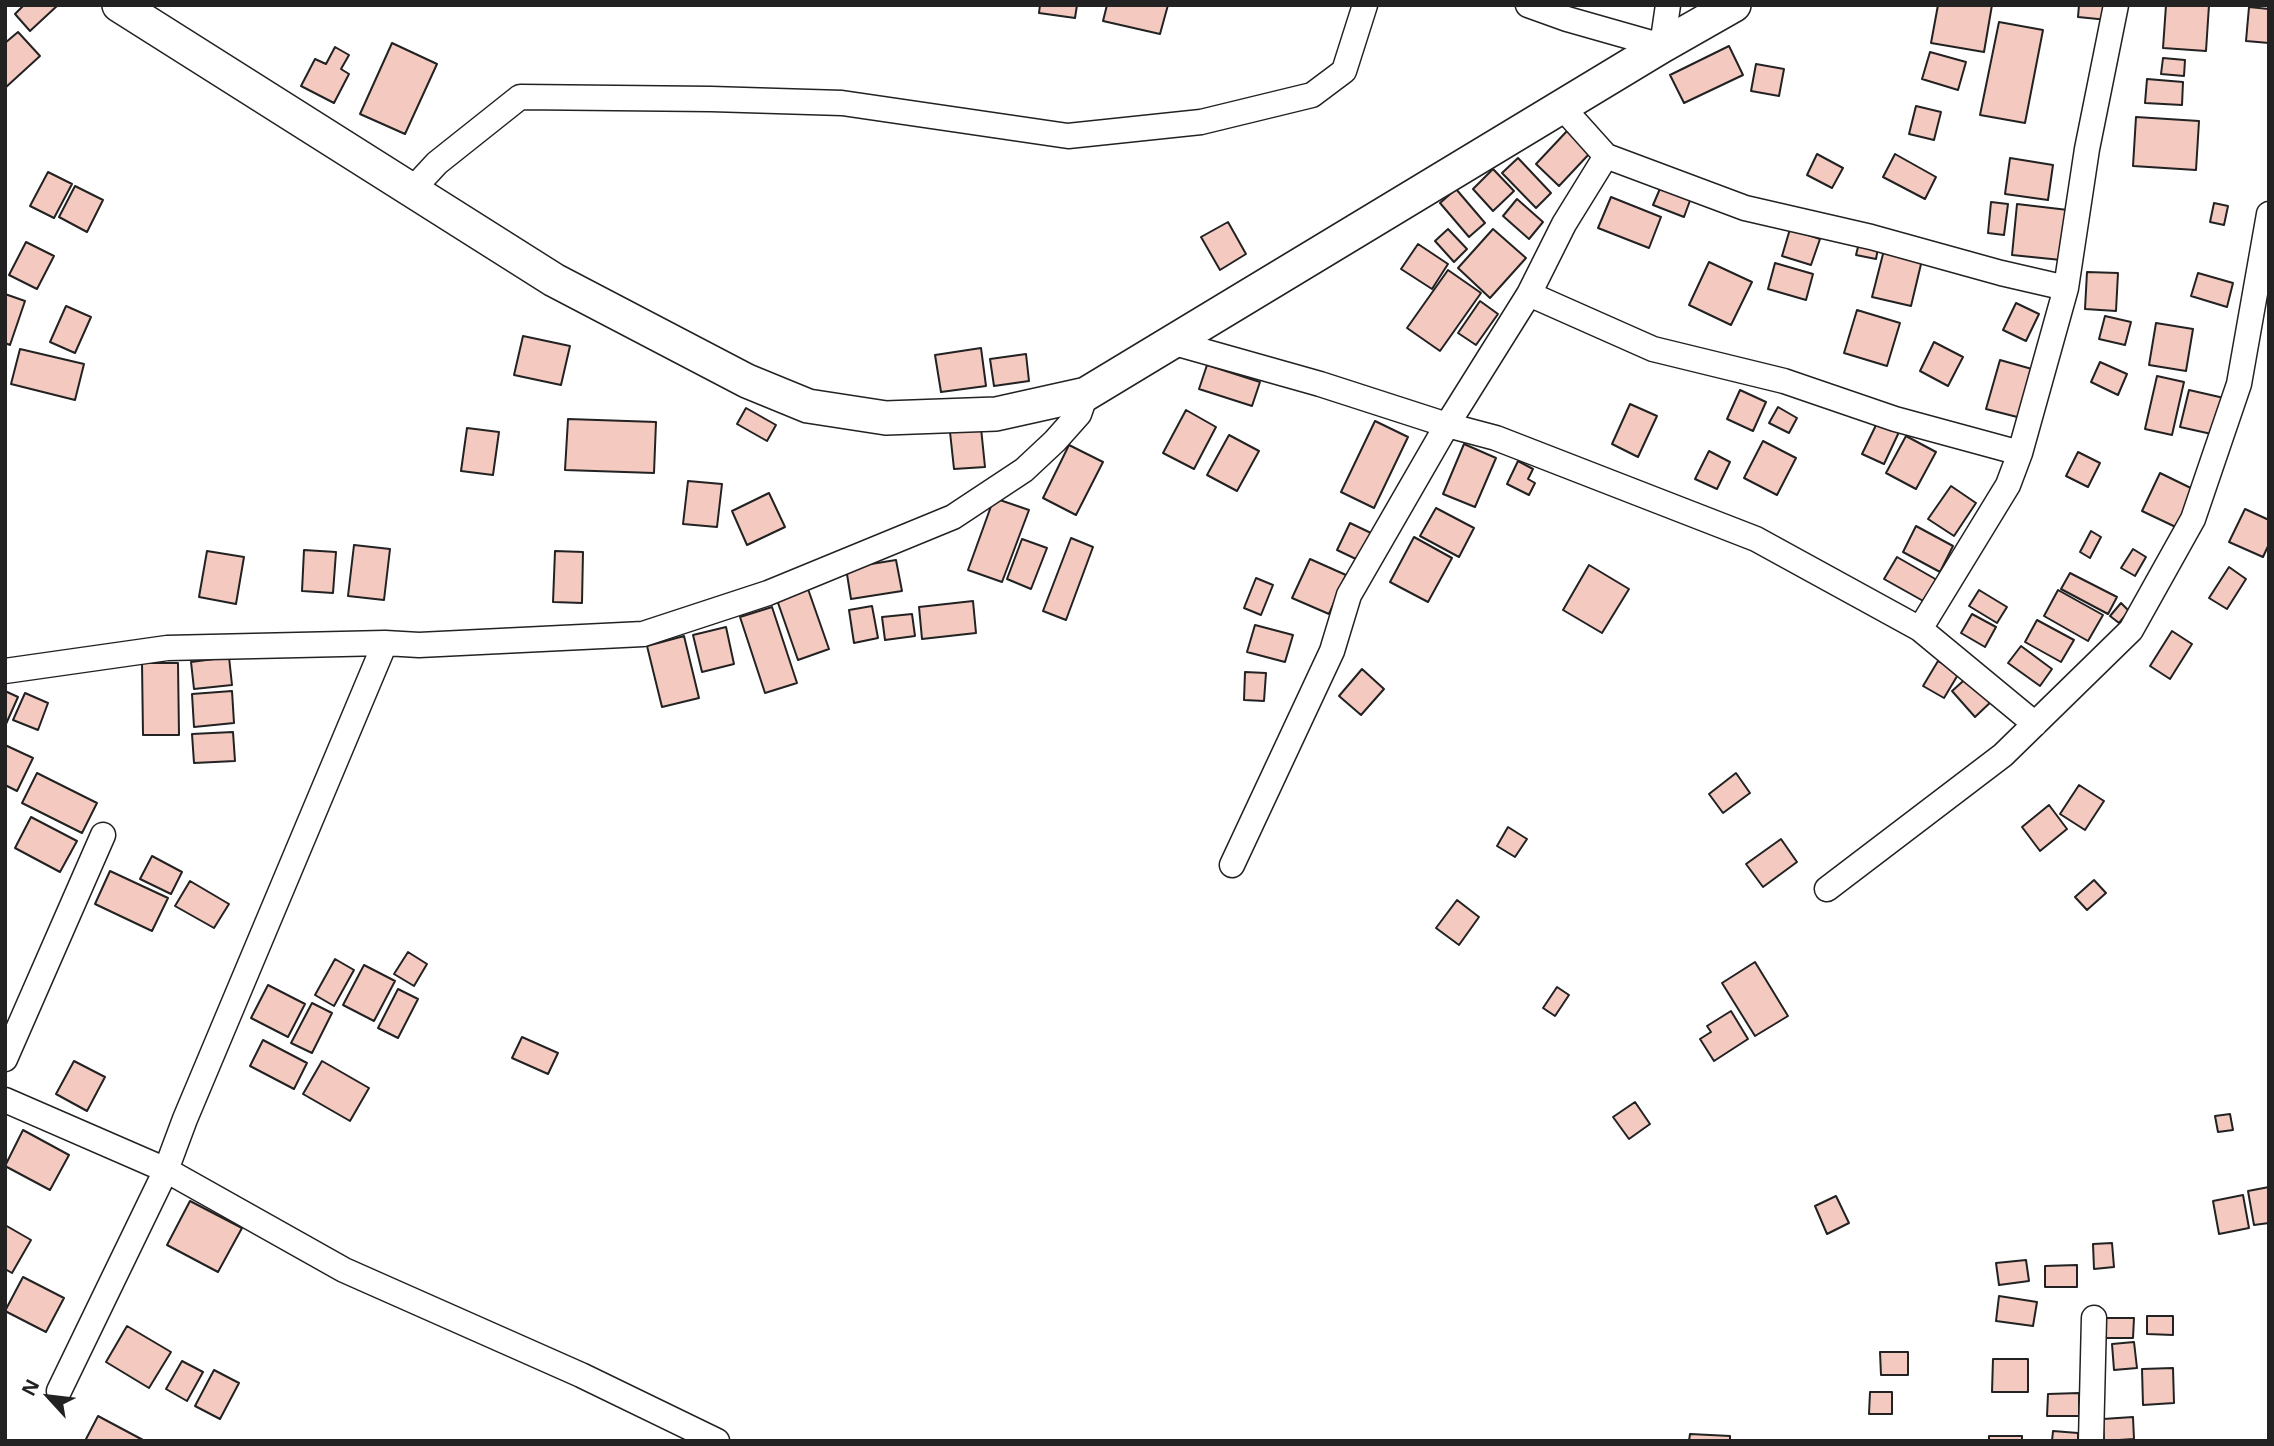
<!DOCTYPE html>
<html>
<head>
<meta charset="utf-8">
<style>
	body { margin:0 }
	#map { position:relative; width:2274px; height:1446px; overflow:hidden; background:#fff; font-family:"Open Sans",sans-serif }
	canvas { display:block }
	.frame { position:absolute; inset:0; border:7px solid #222; pointer-events:none }
	.north { position:absolute; left:14px; top:1362px; width:70px; height:70px; -webkit-text-stroke:5px #fff; paint-order:stroke; rotate:297deg; font-size:19px; font-weight:700; line-height:28px; text-align:center; color:#222 }
	.north::after { content:''; display:block; margin:auto; width:24px; height:32px; background:#222; clip-path:polygon(50% 0,100% 100%,50% 72%,0 100%) }
</style>
</head>
<body>
<div id="map">
<canvas width="2274" height="1446"></canvas>
<div class="frame"></div>
<div class="north">N</div>
</div>
<script>
const ctx = document.querySelector('canvas').getContext('2d');
ctx.lineJoin = 'round';
function fillPath(path, color) { ctx.fillStyle = color; ctx.fill(path, 'evenodd'); }
function strokePath(path, color, width, dash) { ctx.strokeStyle = color; ctx.lineWidth = width; ctx.lineCap = dash ? 'butt' : 'round'; ctx.setLineDash(dash || []); ctx.stroke(path); }
const building = new Path2D(`
	M24,5H58L30,31L15,14Z
	M1040,5H1077L1075,18L1039,13Z
	M1107,5H1168L1160,34L1103,21Z
	M1938,5H1992L1984,52L1931,43Z
	M2079,5H2110L2108,20L2078,17Z
	M2166,5H2209L2206,51L2163,48Z
	M2249,7L2269,9V43L2246,41Z
	M1999,22L2043,30L2025,123L1980,115Z
	M18,32L40,56L5,88V43Z
	M392,43L437,64L405,134L360,114Z
	M1729,46L1743,75L1684,103L1670,75Z
	M335,47L349,55L341,69L349,74L334,103L301,86L315,59L326,64Z
	M1930,52L1966,62L1958,90L1922,79Z
	M2163,58L2185,60L2184,76L2161,74Z
	M1756,64L1784,69L1779,96L1751,91Z
	M2147,79L2183,82L2182,105L2145,103Z
	M1916,106L1941,112L1934,140L1909,134Z
	M2136,117L2199,121L2196,170L2133,166Z
	M1567,131L1590,153L1559,186L1536,164Z
	M1817,154L1843,168L1832,188L1807,175Z
	M1895,154L1936,177L1925,199L1883,177Z
	M1518,158L1551,193L1536,208L1502,173Z
	M2010,158L2053,165L2048,200L2005,194Z
	M1493,169L1514,191L1493,211L1473,189Z
	M48,172L72,184L54,218L30,206Z
	M1662,184L1692,195L1684,217L1653,205Z
	M75,186L103,200L87,232L59,217Z
	M1456,189L1485,223L1469,237L1440,203Z
	M1611,197L1661,217L1649,248L1598,228Z
	M1517,199L1543,222L1529,239L1503,216Z
	M1991,202L2008,204L2004,235L1988,233Z
	M2214,203L2228,206L2224,225L2210,222Z
	M2017,204L2068,210L2061,260L2012,255Z
	M1228,222L1246,254L1220,270L1201,237Z
	M1448,229L1467,249L1454,262L1435,241Z
	M1493,229L1526,258L1490,298L1458,268Z
	M1790,229L1820,239L1811,265L1782,256Z
	M1860,239L1879,243L1876,259L1856,255Z
	M26,242L54,256L37,289L9,275Z
	M1418,244L1448,264L1432,289L1401,269Z
	M1884,250L1922,260L1911,306L1872,297Z
	M1709,262L1752,282L1731,325L1689,305Z
	M1775,263L1813,274L1806,300L1768,289Z
	M1448,270L1481,293L1440,351L1407,328Z
	M2087,272L2118,273L2116,311L2085,309Z
	M2198,273L2233,283L2227,307L2191,296Z
	M5,294L25,301L10,345L5,343Z
	M1480,301L1498,314L1476,345L1458,333Z
	M2016,303L2039,314L2026,341L2003,330Z
	M66,306L91,317L75,353L50,342Z
	M1857,310L1900,323L1887,366L1844,353Z
	M2105,316L2131,322L2125,345L2099,339Z
	M2156,323L2193,329L2186,371L2149,365Z
	M523,336L570,346L561,385L514,375Z
	M1934,342L1963,357L1948,386L1920,371Z
	M981,348L986,386L941,392L935,355Z
	M20,349L84,364L75,400L11,384Z
	M1026,354L1029,381L994,386L990,359Z
	M2000,360L2039,371L2025,419L1986,409Z
	M2100,362L2127,374L2118,395L2091,382Z
	M1207,365L1260,382L1252,406L1199,389Z
	M2157,376L2184,382L2172,435L2145,429Z
	M1740,390L1766,402L1753,431L1727,419Z
	M2189,390L2224,398L2216,435L2180,427Z
	M1630,404L1657,416L1638,457L1612,444Z
	M1778,407L1797,418L1789,433L1769,423Z
	M746,408L776,425L767,441L737,424Z
	M1186,410L1216,427L1194,469L1163,453Z
	M568,419L656,422L654,473L565,470Z
	M1375,421L1408,437L1374,508L1341,492Z
	M1878,421L1899,432L1884,464L1862,454Z
	M467,428L499,432L493,475L461,471Z
	M981,428L985,467L954,469L950,432Z
	M1229,435L1259,451L1237,491L1207,475Z
	M1906,436L1936,452L1916,489L1886,473Z
	M1763,441L1796,458L1777,495L1744,478Z
	M1464,444L1496,458L1475,507L1443,494Z
	M1069,445L1103,462L1076,515L1043,498Z
	M1709,451L1730,462L1717,489L1695,479Z
	M2078,452L2100,463L2088,487L2066,476Z
	M1518,461L1533,469L1528,479L1535,483L1529,495L1507,484Z
	M2160,473L2199,492L2182,530L2142,511Z
	M688,481L722,484L717,527L683,524Z
	M1951,486L1976,503L1954,536L1928,519Z
	M769,493L785,527L747,545L732,511Z
	M994,498L1029,510L1002,582L968,570Z
	M1436,508L1474,528L1459,557L1420,536Z
	M2245,509L2269,520V544L2263,557L2229,542Z
	M1350,523L1371,533L1358,560L1337,550Z
	M1916,526L1953,546L1940,572L1903,552Z
	M2091,531L2101,537L2090,558L2080,552Z
	M1414,537L1452,558L1428,602L1390,582Z
	M1071,538L1093,547L1066,620L1043,611Z
	M1022,539L1047,548L1031,589L1007,579Z
	M354,545L390,549L384,600L348,596Z
	M2133,549L2146,557L2135,576L2121,568Z
	M304,550L336,552L333,593L302,591Z
	M207,551L244,557L236,604L199,597Z
	M555,551L583,552L582,603L553,602Z
	M1897,557L1937,580L1925,602L1884,579Z
	M1310,559L1346,575L1329,614L1292,598Z
	M896,560L902,591L851,599L846,568Z
	M1589,565L1629,589L1602,633L1563,610Z
	M2229,567L2246,579L2227,609L2209,598Z
	M2070,573L2117,597L2108,614L2061,589Z
	M1256,578L1273,585L1261,615L1244,608Z
	M808,589L829,649L798,660L777,600Z
	M1979,590L2007,607L1997,623L1969,606Z
	M2058,590L2103,615L2088,641L2044,616Z
	M973,601L976,633L922,639L919,607Z
	M2121,603L2129,611L2119,623L2110,616Z
	M872,606L878,638L854,643L849,610Z
	M772,607L797,683L765,693L740,617Z
	M912,614L915,636L885,640L882,617Z
	M1972,614L1996,627L1985,647L1961,633Z
	M2037,620L2074,640L2061,662L2025,642Z
	M1255,625L1293,635L1285,662L1247,652Z
	M726,627L734,664L702,672L693,635Z
	M2172,631L2192,644L2170,679L2150,666Z
	M684,636L699,698L662,707L647,646Z
	M2021,646L2052,669L2040,686L2008,663Z
	M229,657L232,685L194,689L191,662Z
	M1938,661L1959,673L1944,698L1923,686Z
	M142,663H178L179,735H143Z
	M1362,669L1384,689L1361,715L1339,696Z
	M1245,672L1266,673L1264,701L1244,700Z
	M1971,674L1994,699L1975,717L1952,691Z
	M5,691L18,697L6,724L5,723Z
	M232,691L234,723L194,727L192,694Z
	M25,693L48,703L38,730L13,720Z
	M233,732L235,761L194,763L192,734Z
	M5,745L33,758L17,791L5,785Z
	M37,773L97,803L82,833L22,803Z
	M1736,773L1750,793L1723,813L1709,794Z
	M2079,785L2104,801L2085,830L2060,814Z
	M2049,805L2067,829L2040,851L2022,827Z
	M31,817L77,841L60,872L15,848Z
	M1508,827L1527,839L1515,857L1497,846Z
	M1781,839L1797,862L1763,887L1746,864Z
	M152,856L182,872L171,894L140,879Z
	M110,871L168,898L152,931L95,904Z
	M2094,880L2106,893L2087,910L2075,897Z
	M190,881L229,904L214,928L175,906Z
	M1457,900L1479,917L1459,945L1436,928Z
	M408,952L427,964L414,986L394,974Z
	M335,959L354,970L334,1006L315,995Z
	M1755,962L1788,1016L1755,1036L1722,983Z
	M364,965L395,981L374,1021L343,1005Z
	M268,985L305,1004L288,1037L251,1018Z
	M1557,987L1569,995L1555,1016L1543,1008Z
	M398,989L418,999L398,1038L378,1028Z
	M312,1003L332,1013L312,1053L291,1043Z
	M1731,1011L1748,1039L1714,1061L1700,1039L1711,1032L1707,1026Z
	M522,1037L558,1053L548,1074L512,1058Z
	M263,1040L307,1063L294,1089L250,1066Z
	M74,1061L105,1077L87,1111L56,1094Z
	M322,1061L369,1088L350,1121L303,1094Z
	M1635,1102L1650,1124L1629,1139L1613,1117Z
	M2230,1114L2233,1130L2218,1132L2215,1116Z
	M23,1130L69,1155L50,1190L5,1166Z
	M2269,1187V1223L2254,1225L2248,1191Z
	M2243,1195L2249,1228L2219,1234L2213,1201Z
	M1836,1196L1849,1223L1827,1234L1815,1206Z
	M190,1201L242,1228L218,1272L167,1245Z
	M5,1225L31,1240L12,1273L5,1269Z
	M2112,1243L2114,1267L2094,1269L2093,1244Z
	M2026,1260L2029,1281L1999,1285L1996,1263Z
	M2077,1265V1287H2045V1266Z
	M23,1277L64,1298L46,1332L5,1311Z
	M1999,1296L2037,1302L2033,1326L1996,1321Z
	M2147,1316H2173V1335L2147,1334Z
	M2104,1318H2134L2133,1338H2104Z
	M127,1326L171,1352L149,1388L106,1362Z
	M2134,1342L2137,1368L2114,1370L2112,1344Z
	M1880,1352H1908V1375H1881Z
	M1993,1359H2028V1392H1992Z
	M182,1361L203,1372L187,1401L166,1389Z
	M2173,1368L2174,1403L2143,1405L2142,1369Z
	M214,1370L239,1383L220,1419L195,1406Z
	M1870,1392H1892V1414H1869Z
	M2079,1393V1416H2047L2048,1394Z
	M98,1416L143,1440V1441H85Z
	M2133,1417L2134,1439L2104,1441L2103,1419Z
	M2053,1431L2078,1433V1441H2052Z
	M1690,1434L1730,1436V1441H1689Z
	M1989,1436H2022V1441H1989Z`);
fillPath(building, '#f3c9c0');
strokePath(building, '#222', 2);
const street = new Path2D(`
	M1528,5L1567,19L1662,46L1668,5
	M1606,156L1745,208L1871,237L2001,273L2066,288
	M412,190L437,163L520,97L711,99L842,103L1068,136L1201,122L1312,95L1344,71L1365,5
	M1529,294L1653,349L1784,381L1895,419L2020,453
	M1171,342L1320,384L1447,425L1496,438L1756,539L1920,629L2035,724
	M1920,629L2008,485L2020,453L2066,288L2087,149L2116,5
	M5,671L167,648L385,643L419,645L643,634L768,593L953,517L1024,470L1055,441L1079,414L1086,394
	M1232,865L1332,651L1349,595L1447,425L1529,294L1564,224L1606,156L1562,107
	M1827,889L2003,755L2131,630L2193,519L2239,384L2269,214
	M5,1059L103,835
	M5,1100L166,1170L344,1270L581,1375L717,1441
	M59,1391L166,1170L185,1119L385,643
	M2091,1441L2094,1318`);
const secondary = new Path2D(`
	M119,5L554,280L747,381L808,406L886,418L996,414L1086,394L1662,46L1734,5`);
strokePath(street, '#222', 27);
strokePath(secondary, '#222', 36);
strokePath(street, '#fff', 24);
strokePath(secondary, '#fff', 33);
</script>
</body>
</html>
